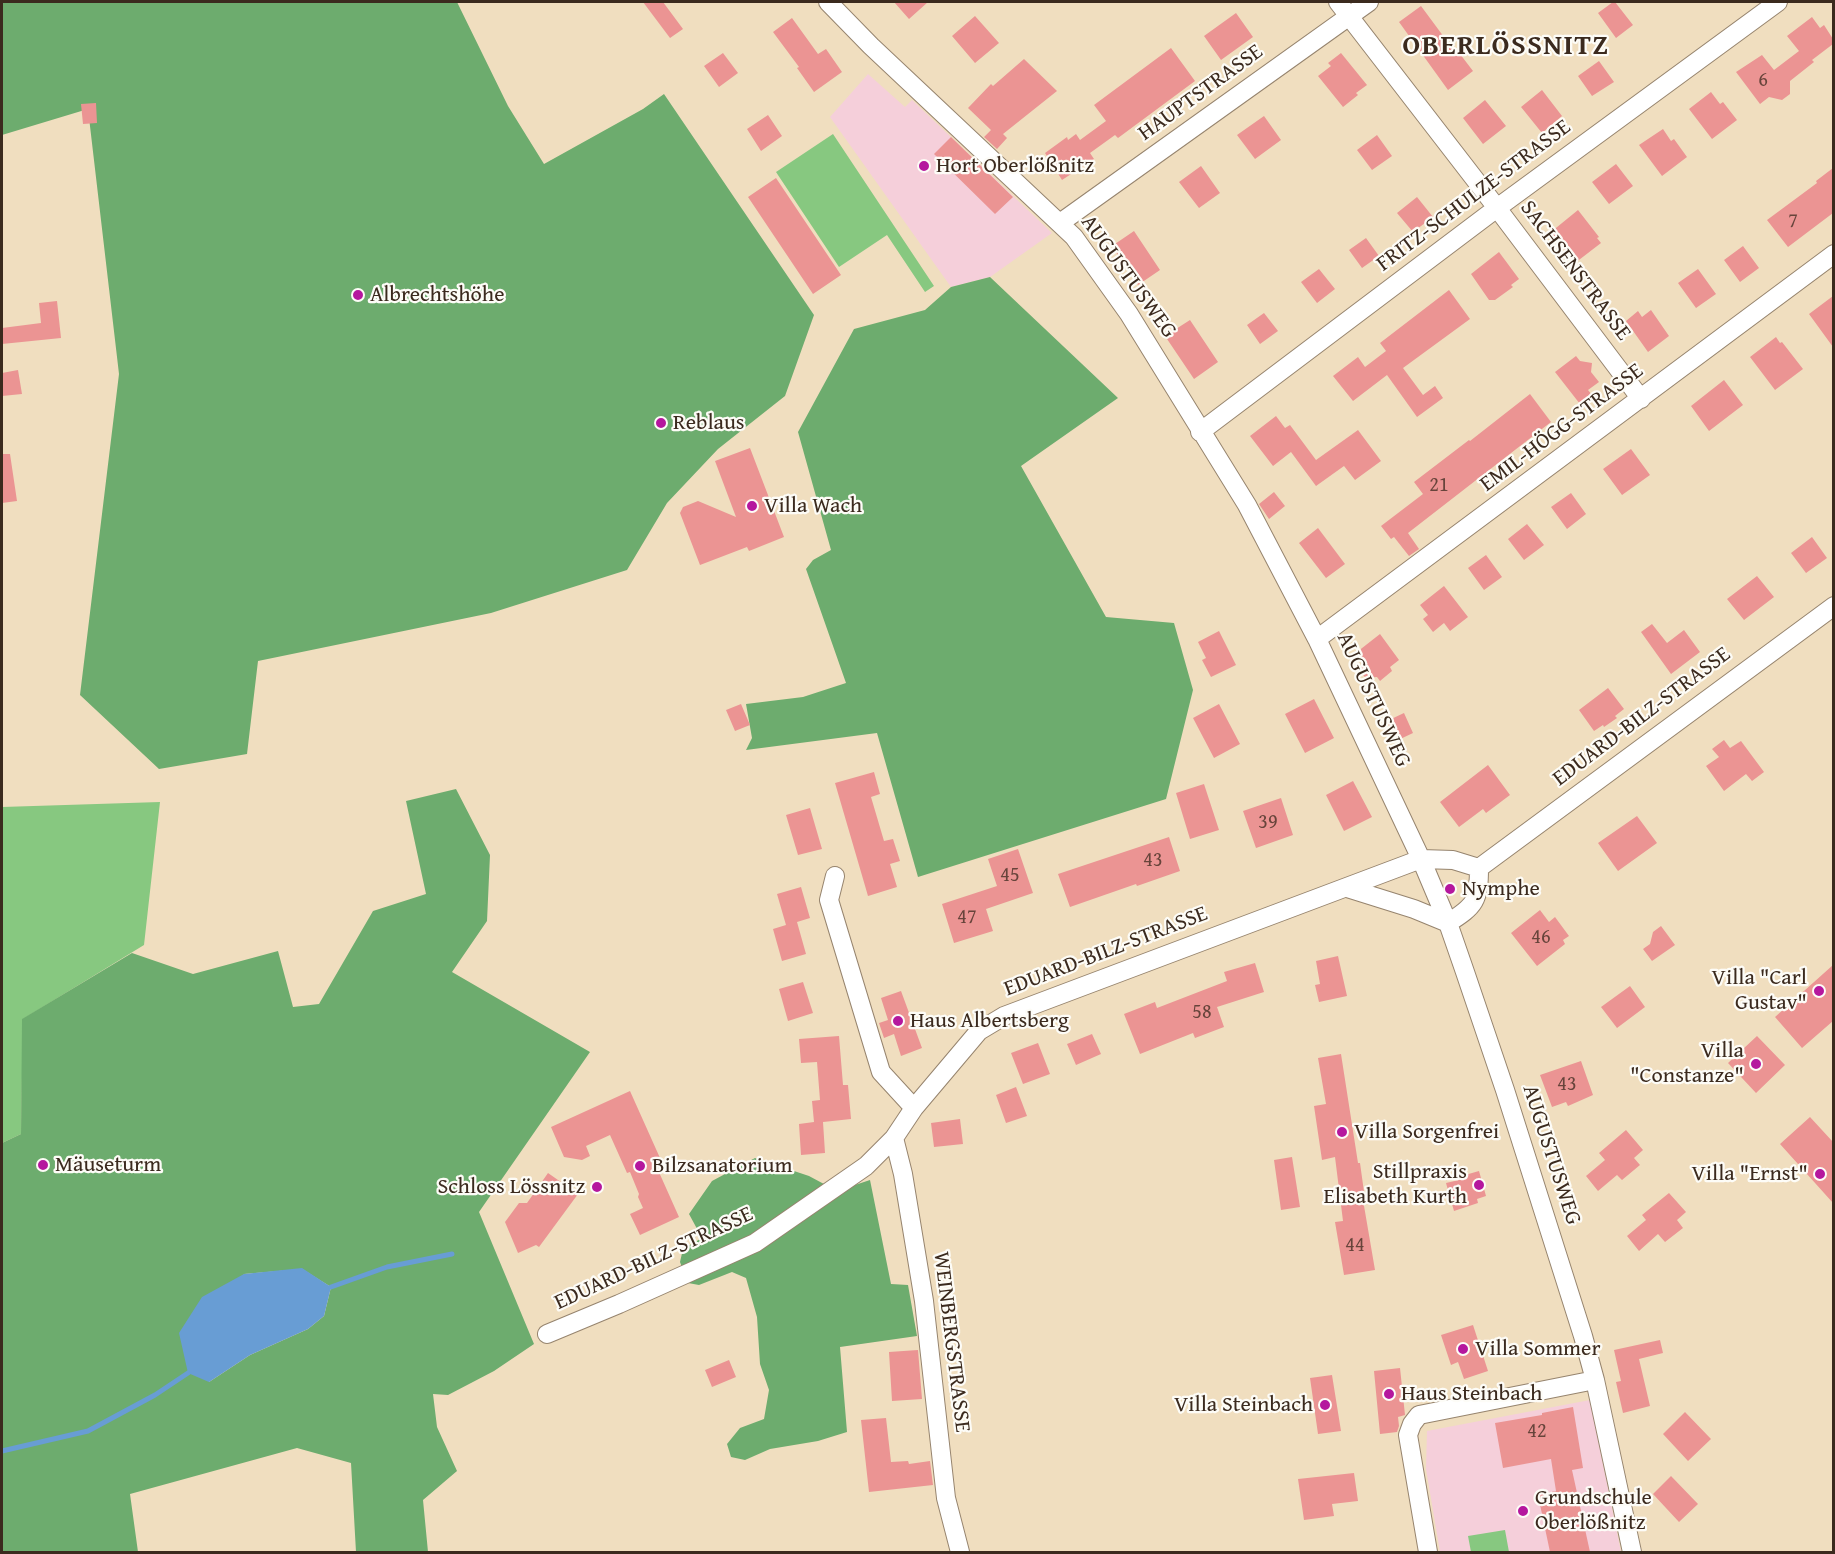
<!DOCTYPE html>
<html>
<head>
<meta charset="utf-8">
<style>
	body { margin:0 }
	#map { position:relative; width:1835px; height:1554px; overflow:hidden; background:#f0debf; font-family:"Gentium Book Plus",serif }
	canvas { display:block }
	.frame { position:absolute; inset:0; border:3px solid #3b2a1e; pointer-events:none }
</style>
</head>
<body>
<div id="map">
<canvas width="1835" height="1554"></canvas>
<div class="frame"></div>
</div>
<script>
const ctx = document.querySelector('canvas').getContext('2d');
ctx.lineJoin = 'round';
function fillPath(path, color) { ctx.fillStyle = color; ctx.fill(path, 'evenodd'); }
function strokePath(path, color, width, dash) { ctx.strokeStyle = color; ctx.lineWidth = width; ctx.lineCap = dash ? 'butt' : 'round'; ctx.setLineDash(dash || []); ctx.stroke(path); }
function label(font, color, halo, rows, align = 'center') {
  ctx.font = font + ' "Gentium Book Plus",serif'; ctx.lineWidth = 4.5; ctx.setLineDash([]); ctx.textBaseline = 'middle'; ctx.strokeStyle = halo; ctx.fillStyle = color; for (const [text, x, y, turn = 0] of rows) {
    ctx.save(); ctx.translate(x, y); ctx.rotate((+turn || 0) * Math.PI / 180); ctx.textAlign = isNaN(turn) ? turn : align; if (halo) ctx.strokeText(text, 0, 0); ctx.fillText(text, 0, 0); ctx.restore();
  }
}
fillPath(new Path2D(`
	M868,74L905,107L912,100L1052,233L990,277L951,287L830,117Z
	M1590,1400L1621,1552H1440L1426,1469L1427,1431Z`), '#f5cfda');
fillPath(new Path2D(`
	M833,134L934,286L925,292L887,235L839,267L776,172Z
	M160,802L144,945L23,1019L21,1134L2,1143V807Z
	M1505,1530L1509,1552H1471L1468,1536Z`), '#87c880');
fillPath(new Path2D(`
	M2,2H457L508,106L544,164L643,109L664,94L814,315L785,396L718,449L667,503L627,570L491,613L258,661L247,754L159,769L80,695L119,374L88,109L2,135Z
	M990,277L1118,398L1021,466L1106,617L1174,623L1193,690L1166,799L918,877L877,733L746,750L752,738L746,704L803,697L846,683L806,569L813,560L831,550L798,432L854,329L925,310L951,287Z
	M456,789L490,855L487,921L452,972L590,1052L479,1212L534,1344L494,1371L448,1395L433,1394L437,1427L457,1471L423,1500L428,1552H356L351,1463L297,1448L130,1494L138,1552H2V1143L21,1134L22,1019L132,953L193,974L278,951L293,1007L319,1004L373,911L426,894L406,801ZM302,1269L331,1287L324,1316L308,1329L250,1355L209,1382L244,1274Z
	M755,1158L809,1176L837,1191L870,1180L891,1284L908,1285L917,1336L840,1347L847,1432L818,1441L770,1449L745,1460L731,1457L727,1444L740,1428L764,1419L769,1390L760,1364L757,1317L746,1278L732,1272L699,1285L688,1283L680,1262L683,1249L702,1238L689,1214L712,1181Z`), '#6dac6e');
fillPath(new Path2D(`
	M302,1268L331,1287L324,1316L308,1329L250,1355L209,1382L188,1373L179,1333L202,1297L244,1274Z`), '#689dd4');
strokePath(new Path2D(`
	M331,1287L387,1267L452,1254
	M2,1451L88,1431L155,1395L188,1373`), '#689dd4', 5);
fillPath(new Path2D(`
	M643,2H663L683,29L670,38Z
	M894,2H928L909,19Z
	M1613,2H1615L1633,25L1616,38L1598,13Z
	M1421,6L1458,56L1460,54L1473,71L1448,90L1399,22Z
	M1236,13L1253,37L1221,60L1204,36Z
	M975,16L999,43L975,63L952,36Z
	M1812,17L1820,28L1824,25L1833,39V44L1812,60L1814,62L1790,81V94L1782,100L1769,97L1760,104L1736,72L1762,55L1774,70L1799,51L1787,36Z
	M792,18L818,54L826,49L842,72L814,92L797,68L799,67L773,32Z
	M1171,48L1195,81L1118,138L1115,135L1090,153L1094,159L1062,180L1045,153L1067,137L1068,140L1076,134L1080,140L1106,121L1094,105Z
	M723,53L738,73L719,87L704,66Z
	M1341,53L1367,85L1356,93L1358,95L1343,107L1318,76L1331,66L1328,63Z
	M1024,59L1057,91L1003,134L1007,138L997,149L984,137L991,130L968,108L991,84L993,86Z
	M1599,61L1614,82L1592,96L1578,76Z
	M1542,90L1562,116L1542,133L1521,107Z
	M1711,92L1720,104L1723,102L1737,120L1712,139L1689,109Z
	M1485,100L1506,126L1483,144L1463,118Z
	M96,103L97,123L83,124L81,104Z
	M768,115L782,136L761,151L747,129Z
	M1264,116L1281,140L1255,159L1237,135Z
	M1663,129L1671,141L1674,139L1687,157L1662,176L1639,145Z
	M1377,135L1392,156L1372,170L1357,150Z
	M951,137L1013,197L995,214L934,154Z
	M1616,164L1633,186L1609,204L1592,182Z
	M1201,166L1220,193L1199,208L1179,182Z
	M1833,168V213L1788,247L1767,220L1817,183L1816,181Z
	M776,178L841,275L813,294L748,197Z
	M1417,197L1433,217L1413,232L1397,213Z
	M1578,210L1599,237L1597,238L1601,243L1575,263L1551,232Z
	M1134,231L1160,270L1138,285L1112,246Z
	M1366,238L1379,256L1362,268L1349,250Z
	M1743,246L1759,268L1740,282L1724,260Z
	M1499,252L1519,279L1511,285L1513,287L1495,300H1489L1471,274Z
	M1319,269L1335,289L1317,303L1301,282Z
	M1698,269L1716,294L1696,308L1678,283Z
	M1449,290L1470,319L1403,368L1423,395L1435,386L1443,398L1417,417L1387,375L1353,401L1333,376L1358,357L1365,367L1386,351L1380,343Z
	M1833,296V347L1809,314Z
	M57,301L61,338L2,344V328L41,323L39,303Z
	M1651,310L1669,336L1648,352L1626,321L1638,311L1642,317Z
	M1264,313L1278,331L1260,344L1247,325Z
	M1190,320L1218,362L1194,379L1165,336Z
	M1776,337L1780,343L1782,342L1803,369L1775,390L1750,357Z
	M1576,356L1580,361L1592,363L1591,372L1599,382L1588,390L1592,395L1580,404L1555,372Z
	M18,370L22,394L2,396V373Z
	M1724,380L1743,405L1709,431L1691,406Z
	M1530,394L1551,422L1408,533L1419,549L1409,556L1394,537L1391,539L1381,526L1423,494L1414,482L1469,440L1470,441Z
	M1276,416L1285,428L1290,425L1316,460L1358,430L1381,461L1355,480L1344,466L1316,486L1291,452L1273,466L1250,436Z
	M750,448L784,537L749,551L747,547L700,565L680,513L683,507L698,501L736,517L715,461Z
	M1631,449L1650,475L1622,495L1603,469Z
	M2,454H10L17,501L2,503Z
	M1274,492L1285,506L1269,519L1259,504Z
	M1571,493L1586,514L1567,529L1551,507Z
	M1527,524L1544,545L1524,560L1508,539Z
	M1318,528L1345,564L1326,578L1299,543Z
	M1812,537L1827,558L1806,573L1791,553Z
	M1486,555L1502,577L1484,590L1468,568Z
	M1757,576L1774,597L1744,620L1727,599Z
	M1444,586L1468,617L1450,631L1444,623L1433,632L1423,619L1428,615L1420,605Z
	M1652,624L1667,643L1684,630L1700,652L1671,674L1641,632Z
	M1219,631L1236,665L1211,677L1202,660L1206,658L1198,642Z
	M1380,634L1399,660L1390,667L1392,671L1380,681L1377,677L1366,678L1363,675L1361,671L1364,660L1357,652Z
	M1608,688L1624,709L1615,716L1617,718L1604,727L1603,725L1594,731L1579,710Z
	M1314,699L1334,738L1305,753L1285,714Z
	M741,704L750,725L735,731L726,710Z
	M1219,704L1240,744L1214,758L1193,718Z
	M1404,713L1413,733L1396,741L1387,721Z
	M1724,740L1730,748L1741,741L1764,772L1752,781L1746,774L1724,791L1706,766L1719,757L1712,749Z
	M1488,765L1510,795L1486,813L1483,809L1459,827L1440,802Z
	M874,772L880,794L871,797L884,841L893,839L900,861L890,864L897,887L868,896L835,783Z
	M1353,781L1372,817L1344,831L1326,795Z
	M1204,784L1219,830L1190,839L1176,793Z
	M1281,798L1293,835L1256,848L1243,811Z
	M810,808L822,849L798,855L786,815Z
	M1637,816L1657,843L1618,871L1598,843Z
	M1169,837L1180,871L1137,886L1136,884L1070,907L1058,874Z
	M1018,849L1033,893L986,909L993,931L954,943L942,904L997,886L988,859Z
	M801,887L810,918L797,922L806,954L782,961L773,929L786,925L777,894Z
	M1540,910L1549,922L1555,917L1569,936L1563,940L1565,944L1537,966L1511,933Z
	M1661,926L1675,945L1652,961L1643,949L1650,944L1653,932Z
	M1338,956L1347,996L1319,1002L1315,985L1320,984L1316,961Z
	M1255,963L1264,992L1217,1007L1224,1027L1195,1038L1193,1033L1140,1054L1124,1014L1155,1002L1157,1008L1227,981L1224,972Z
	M1833,965V1021L1802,1048L1775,1017Z
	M803,982L813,1013L788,1021L779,989Z
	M1630,986L1645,1007L1617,1028L1601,1007Z
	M901,991L922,1048L901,1056L894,1034L884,1038L879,1023L888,1020L881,998Z
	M1092,1034L1101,1054L1076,1065L1067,1044Z
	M839,1036L843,1085H848L851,1119L823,1122L825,1153L801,1155L799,1124L814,1122L812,1101L820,1100L817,1062L801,1063L799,1039Z
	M1757,1036L1785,1065L1756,1093L1728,1063Z
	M1038,1043L1050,1074L1023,1084L1011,1053Z
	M1341,1054L1358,1163H1360L1365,1199L1363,1200L1375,1270L1344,1275L1335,1222L1343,1221L1335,1157L1322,1160L1314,1106L1326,1104L1318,1058Z
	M1581,1061L1593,1095L1568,1106L1566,1102L1552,1107L1540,1075Z
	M1016,1087L1027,1116L1006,1123L996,1095Z
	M630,1091L660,1158L654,1161L679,1217L640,1235L630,1214L643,1208L638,1197L639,1194L630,1172L627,1173L610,1135L586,1146L590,1156L582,1160L564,1157L551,1127Z
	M1810,1117L1833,1142V1203L1780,1144Z
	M960,1119L963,1144L934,1147L931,1123Z
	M1626,1130L1643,1150L1634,1158L1640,1165L1622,1180L1617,1175L1598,1191L1586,1176L1605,1160L1599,1153Z
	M1292,1157L1300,1207L1281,1210L1274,1160Z
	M1479,1171L1486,1196L1477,1199L1478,1203L1454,1211L1446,1183L1459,1180L1458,1177Z
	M548,1173L578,1194L539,1247L536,1245L518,1253L505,1222L519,1203H527Z
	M1669,1193L1686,1212L1677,1220L1683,1228L1665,1242L1658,1234L1639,1251L1627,1236L1646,1220L1642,1215Z
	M1473,1325L1488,1371L1464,1379L1458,1362L1451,1365L1441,1335Z
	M1660,1340L1663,1353L1639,1359L1650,1406L1623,1413L1616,1382L1621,1381L1614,1350Z
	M918,1350L922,1399L892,1401L889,1352Z
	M729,1360L736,1377L712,1387L705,1370Z
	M1400,1368L1405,1415L1398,1417L1399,1426L1397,1432L1380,1434L1374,1371Z
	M1332,1375L1341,1431L1318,1434L1310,1378Z
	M1573,1407L1583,1468L1572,1470L1590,1552H1550L1538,1495L1556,1491L1551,1459L1503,1468L1495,1423L1542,1415V1413Z
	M1685,1412L1711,1439L1688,1461L1663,1434Z
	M886,1418L891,1462L908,1461L909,1464L930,1461L933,1485L869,1492L861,1420Z
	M1354,1473L1358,1501L1332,1504L1334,1516L1304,1520L1298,1479Z
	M1671,1476L1698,1504L1679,1522L1653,1494Z`), '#eb9493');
const minor = new Path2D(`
	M828,2L871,46L1074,237L1129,314L1247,505L1317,639L1421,859L1448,923L1465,972L1505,1090L1583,1336L1595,1380L1632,1552
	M1338,2L1497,208L1641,399
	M1060,223L1369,2
	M1200,432L1497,208L1778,2
	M1317,639L1834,254
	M1479,868L1834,606
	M835,876L829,900L881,1072L914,1108
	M1347,888L1414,909L1448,923
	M1448,923C1475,906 1479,901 1479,868
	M894,1138L903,1174L924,1301L946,1498L960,1552
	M547,1334L619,1304L755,1243L866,1166L894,1138L914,1108L979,1031L1004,1016L1421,859L1453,860L1479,868
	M1428,1552L1408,1435L1412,1424L1419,1415L1595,1380`);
strokePath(minor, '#96846e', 20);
strokePath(minor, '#fff', 18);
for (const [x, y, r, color] of [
	[924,166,6,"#b5179e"],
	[358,295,6,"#b5179e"],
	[661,423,6,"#b5179e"],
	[752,506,6,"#b5179e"],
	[1450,889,6,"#b5179e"],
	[1819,991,6,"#b5179e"],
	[898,1021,6,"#b5179e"],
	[1756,1064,6,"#b5179e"],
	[1342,1132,6,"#b5179e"],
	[43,1165,6,"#b5179e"],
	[640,1166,6,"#b5179e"],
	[1820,1174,6,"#b5179e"],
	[1479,1185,6,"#b5179e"],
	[597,1187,6,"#b5179e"],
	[1463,1349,6,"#b5179e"],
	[1389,1394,6,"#b5179e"],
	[1325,1405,6,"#b5179e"],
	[1523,1511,6,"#b5179e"]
]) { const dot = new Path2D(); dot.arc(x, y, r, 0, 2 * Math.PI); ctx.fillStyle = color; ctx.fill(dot); strokePath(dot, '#fdfcf7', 2); }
label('20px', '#67443b', null, [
	["6",1763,81],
	["7",1793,222],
	["21",1439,486],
	["39",1268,823],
	["43",1153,861],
	["45",1010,876],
	["47",967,918],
	["46",1541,938],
	["58",1202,1013],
	["43",1567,1085],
	["44",1355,1246],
	["42",1537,1432]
]);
label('22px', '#3b2a1e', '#fdfcf7', [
	["HAUPTSTRASSE",1201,93,-36],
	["FRITZ-SCHULZE-STRASSE",1474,196,-37],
	["SACHSENSTRASSE",1575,271,53],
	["AUGUSTUSWEG",1128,277,54],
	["EMIL-HÖGG-STRASSE",1562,428,-37],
	["AUGUSTUSWEG",1373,700,65],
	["EDUARD-BILZ-STRASSE",1642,717,-37],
	["EDUARD-BILZ-STRASSE",1106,952,-21],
	["AUGUSTUSWEG",1551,1155,72],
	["EDUARD-BILZ-STRASSE",654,1259,-25],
	["WEINBERGSTRASSE",951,1342,83]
]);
label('22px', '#3b2a1e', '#fdfcf7', [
	["Hort Oberlößnitz",936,166],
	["Albrechtshöhe",370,295],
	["Reblaus",673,423],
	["Villa Wach",764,506],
	["Nymphe",1462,889],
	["Villa \"Carl",1807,978,"right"],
	["Gustav\"",1807,1003,"right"],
	["Haus Albertsberg",910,1021],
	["Villa",1744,1051,"right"],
	["\"Constanze\"",1744,1076,"right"],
	["Villa Sorgenfrei",1354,1132],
	["Mäuseturm",55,1165],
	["Bilzsanatorium",652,1166],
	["Stillpraxis",1467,1172,"right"],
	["Elisabeth Kurth",1467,1197,"right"],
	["Villa \"Ernst\"",1808,1174,"right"],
	["Schloss Lössnitz",585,1187,"right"],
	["Villa Sommer",1475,1349],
	["Haus Steinbach",1401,1394],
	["Villa Steinbach",1313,1405,"right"],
	["Grundschule",1535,1498],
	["Oberlößnitz",1535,1523]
], 'left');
ctx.letterSpacing = '1.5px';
label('bold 28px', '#3b2a1e', '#fdfcf7', [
	["OBERLÖSSNITZ",1506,47]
]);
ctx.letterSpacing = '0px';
</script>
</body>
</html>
